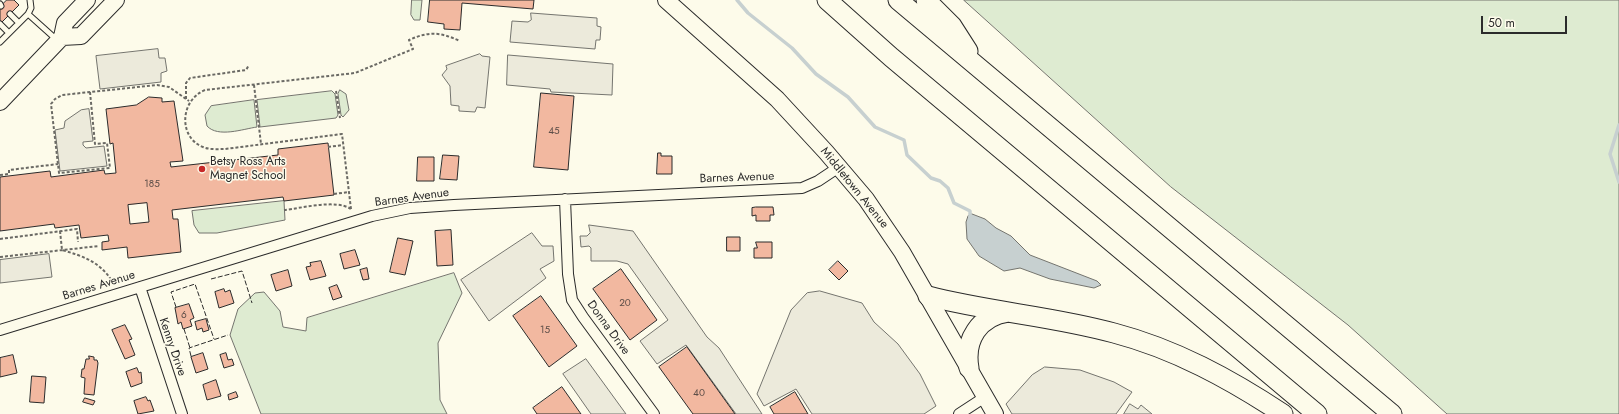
<!DOCTYPE html>
<html>
<head>
<meta charset="utf-8">
<style>
	body { margin:0 }
	#map { position:relative; width:1619px; height:414px; overflow:hidden; background:#fdfbea; font-family:Jost,sans-serif }
	canvas { display:block }
	.scale { position:absolute; left:1481px; top:16px; width:86px; height:18px; box-sizing:border-box; border:2px solid #2b2b2b; border-top:0; padding-left:5px; font-size:12px; line-height:14px; white-space:nowrap; color:#2b2b2b; -webkit-text-stroke:3px #fdfbea; paint-order:stroke }
</style>
</head>
<body>
<div id="map">
<canvas width="1619" height="414"></canvas>
<div class="scale">50 m</div>
</div>
<script>
const ctx = document.querySelector('canvas').getContext('2d');
ctx.lineJoin = 'round';
function fillPath(path, color) { ctx.fillStyle = color; ctx.fill(path, 'evenodd'); }
function strokePath(path, color, width, dash) { ctx.strokeStyle = color; ctx.lineWidth = width; ctx.lineCap = dash ? 'butt' : 'round'; ctx.setLineDash(dash || []); ctx.stroke(path); }
function label(font, color, halo, rows, align = 'center') {
  ctx.font = font + ' Jost,sans-serif'; ctx.lineWidth = 3; ctx.setLineDash([]); ctx.textBaseline = 'middle'; ctx.strokeStyle = halo; ctx.fillStyle = color; for (const [text, x, y, turn = 0] of rows) {
    ctx.save(); ctx.translate(x, y); ctx.rotate((+turn || 0) * Math.PI / 180); ctx.textAlign = isNaN(turn) ? turn : align; if (halo) ctx.strokeText(text, 0, 0); ctx.fillText(text, 0, 0); ctx.restore();
  }
}
const green = new Path2D(`
	M412,0H422L420,20H414L411,15Z
	M964,0H1619V414H1447L1348,325L1171,187Z
	M340,90L346,94L349,110L343,117L341,115L338,94Z
	M332,91L335,94L338,115L336,118L260,127L257,100Z
	M254,100L257,127C243,129 218,138 207,126L205,115L211,106Z
	M284,201L285,220L217,233H199L194,225L192,211Z
	M454,273L462,293L438,343L440,400L447,414H261L230,335L238,309L255,293L264,292L280,311L283,327L306,331L307,318Z`);
fillPath(green, '#deebd1');
strokePath(green, '#74746e', 1);
const parking = new Path2D(`
	M531,13L597,18V26L601,27L600,40H596L595,49L510,42L512,21L528,22L531,20Z
	M158,49L159,58H165L167,71L161,73V82L100,89L96,56Z
	M480,54L482,56L490,57L485,108L477,107L475,112L459,111V106L451,105L450,86L442,75L447,69L446,66Z
	M508,55L613,64L612,95L551,92L550,89L507,85Z
	M89,109L93,141L83,142V145L86,148L104,146L107,166L60,171L55,130L64,128L65,121L81,110Z
	M589,225L633,231L707,337L719,348L762,414H736L686,345L657,364L640,341L668,320L628,264L617,261H591V248L589,246L581,247L580,236H587L590,233Z
	M532,233L542,246H553L554,261L540,269L546,278L489,321L461,280Z
	M49,254L52,277L0,283V260Z
	M820,291L862,303L874,322L898,344L920,374L936,406L924,414H812L796,389L764,406L757,394L791,310L807,293Z
	M586,359L626,414H591L563,374Z
	M1045,367L1080,370L1114,382L1132,392L1116,414H1012L1006,404L1032,375Z
	M1130,404L1138,409L1141,405L1152,414H1124Z`);
fillPath(parking, '#eceadb');
strokePath(parking, '#74746e', 1);
const water = new Path2D(`
	M972,214L985,219L996,228L1011,236L1030,255L1097,281L1101,285L1094,288L1050,279L1020,268L1004,271L979,256L967,239L966,222L968,216Z`);
fillPath(water, '#c7d0d0');
strokePath(water, '#74746e', 1);
strokePath(new Path2D(`
	M737,0L748,13L792,48L816,74L848,97L875,127L904,140L907,155L931,178L940,181L948,188L954,203L970,211V219
	M1619,125L1610,154L1619,182`), '#c7d0d0', 3.5);
const building = new Path2D(`
	M7,0H14L19,5L0,24V7Z
	M430,0H534L533,9L462,3L460,30L444,29V24L428,22Z
	M541,93L574,96L568,170L534,167Z
	M149,97L162,98V102L174,101L183,161L170,162L171,167L278,155V149L328,143L334,195L284,201L283,197L172,210L173,219H178L181,252L128,258L127,247L102,250V242L109,241L108,235L81,238L79,225L55,228L54,224L0,231V177L50,171L51,177L104,170L105,174L116,173L113,143L110,144L106,109L136,105ZM147,203L149,222L130,224L128,205Z
	M658,153H661V156H672V174H657Z
	M443,155L459,156L457,180L440,179Z
	M418,157H434V181H417Z
	M756,207H773L774,215H770V221H756V215L752,216V208Z
	M451,230L453,265L437,266L435,231Z
	M727,237H740V251H727Z
	M398,238L413,241L405,275L390,272Z
	M756,242H772V258H754V248H757Z
	M355,250L360,265L344,269L340,254Z
	M321,261L326,276L310,280L306,267L311,266L310,263Z
	M838,261L848,271L839,280L829,270Z
	M367,268L369,279L363,280L360,270Z
	M621,269L657,320L630,340L593,289Z
	M288,270L292,286L276,291L271,275Z
	M337,285L342,297L333,300L329,288Z
	M224,289L225,292L230,290L234,303L219,308L215,292Z
	M541,296L577,346L549,367L513,316Z
	M189,304L194,318L190,320L192,326L183,329L181,322L178,324L175,308Z
	M206,319L209,330L203,332L202,328L197,330L195,322Z
	M125,325L132,339L129,340L135,355L125,359L112,330Z
	M687,347L735,414H693L659,367Z
	M203,353L208,369L196,373L191,357Z
	M226,353L228,360L232,359L234,365L224,368L220,355Z
	M13,355L17,373L0,377V358Z
	M89,356L94,357V360H97L98,363L94,395L84,394L85,378L81,377L82,369H84L86,359H89Z
	M137,368L139,373L141,372L142,383L131,387L126,372Z
	M32,376L46,377L44,403L30,402Z
	M216,380L221,396L207,400L203,385Z
	M562,387L581,414H537L533,408Z
	M236,392L238,397L229,400L228,395Z
	M795,392L808,414H774L770,407Z
	M146,397L148,401L150,400L154,411L138,414L134,401Z
	M85,398L95,401L93,405L83,402Z`);
fillPath(building, '#f2b8a0');
strokePath(building, '#2b2b2b', 1);
const lane = new Path2D(`
	M0,4L1,6
	M10,14L19,23
	M28,14L31,8L30,0
	M0,24L9,33
	M0,42L28,14L57,40`);
const street = new Path2D(`
	M565,199L568,274L572,300L583,317L654,414
	M140,287L182,414
	M0,330L372,216L410,208L454,205L802,188L818,181L839,167
	M959,414L985,397`);
const primary = new Path2D(`
	M666,0L777,99L826,152L866,199L902,252L995,414
	M62,37L81,36L116,0
	M0,102L62,37L65,23L87,0`);
const highway = new Path2D(`
	M827,0L891,57L1317,414
	M898,0L1392,414
	M926,0L952,26L968,51
	M928,296C989,312 1053,316 1114,333C1175,349 1230,379 1283,414
	M969,368C964,340 979,316 1008,312`);
strokePath(lane, '#2b2b2b', 7);
strokePath(street, '#2b2b2b', 12);
strokePath(primary, '#2b2b2b', 18);
strokePath(highway, '#2b2b2b', 21);
strokePath(new Path2D(`
	M254,85L261,144
	M336,91L340,118
	M90,92L95,144L107,143L110,168L59,173L51,104L55,99L62,95L157,85L169,87L189,101
	M186,99V83L190,78L246,70L249,65
	M328,147L343,145
	M0,175L9,174V170L58,164
	M334,194L349,192
	M351,209L342,134L225,149C218,149 210,150 203,147C179,138 179,101 205,90L355,73L413,49L409,40C429,31 440,32 460,41
	M284,210C303,208 336,199 351,209
	M60,231L62,250C83,256 100,262 112,281
	M0,239L77,229L78,242
	M0,257L99,246`), '#6a6964', 2, [3, 2]);
strokePath(lane, '#fdfbea', 5);
strokePath(street, '#fdfbea', 10);
strokePath(primary, '#fdfbea', 16);
strokePath(highway, '#fdfbea', 19);
strokePath(new Path2D(`
	M211,279L242,271L252,303
	M176,307L171,292L195,284L214,339
	M184,329L190,348
	M191,356L189,348L228,335`), '#2b2b2b', 1, [5, 2]);
for (const [x, y, r, color] of [
	[202,169,4,"#c62828"]
]) { const dot = new Path2D(); dot.arc(x, y, r, 0, 2 * Math.PI); ctx.fillStyle = color; ctx.fill(dot); strokePath(dot, '#fdfbea', 1.5); }
label('10px', '#5d4e48', null, [
	["45",554,132],
	["185",152,185],
	["20",625,304],
	["6",184,316],
	["15",545,331],
	["40",699,394]
]);
label('12px', '#2b2b2b', '#fdfbea', [
	["Betsy Ross Arts",210,162],
	["Magnet School",210,176]
], 'left');
label('12px', '#2b2b2b', '#fdfbea', [
	["Barnes Avenue",737,178,-2],
	["Middletown Avenue",854,188,51],
	["Barnes Avenue",412,198,-8],
	["Barnes Avenue",99,286,-17],
	["Donna Drive",608,328,54],
	["Kenny Drive",172,347,71]
]);
</script>
</body>
</html>
